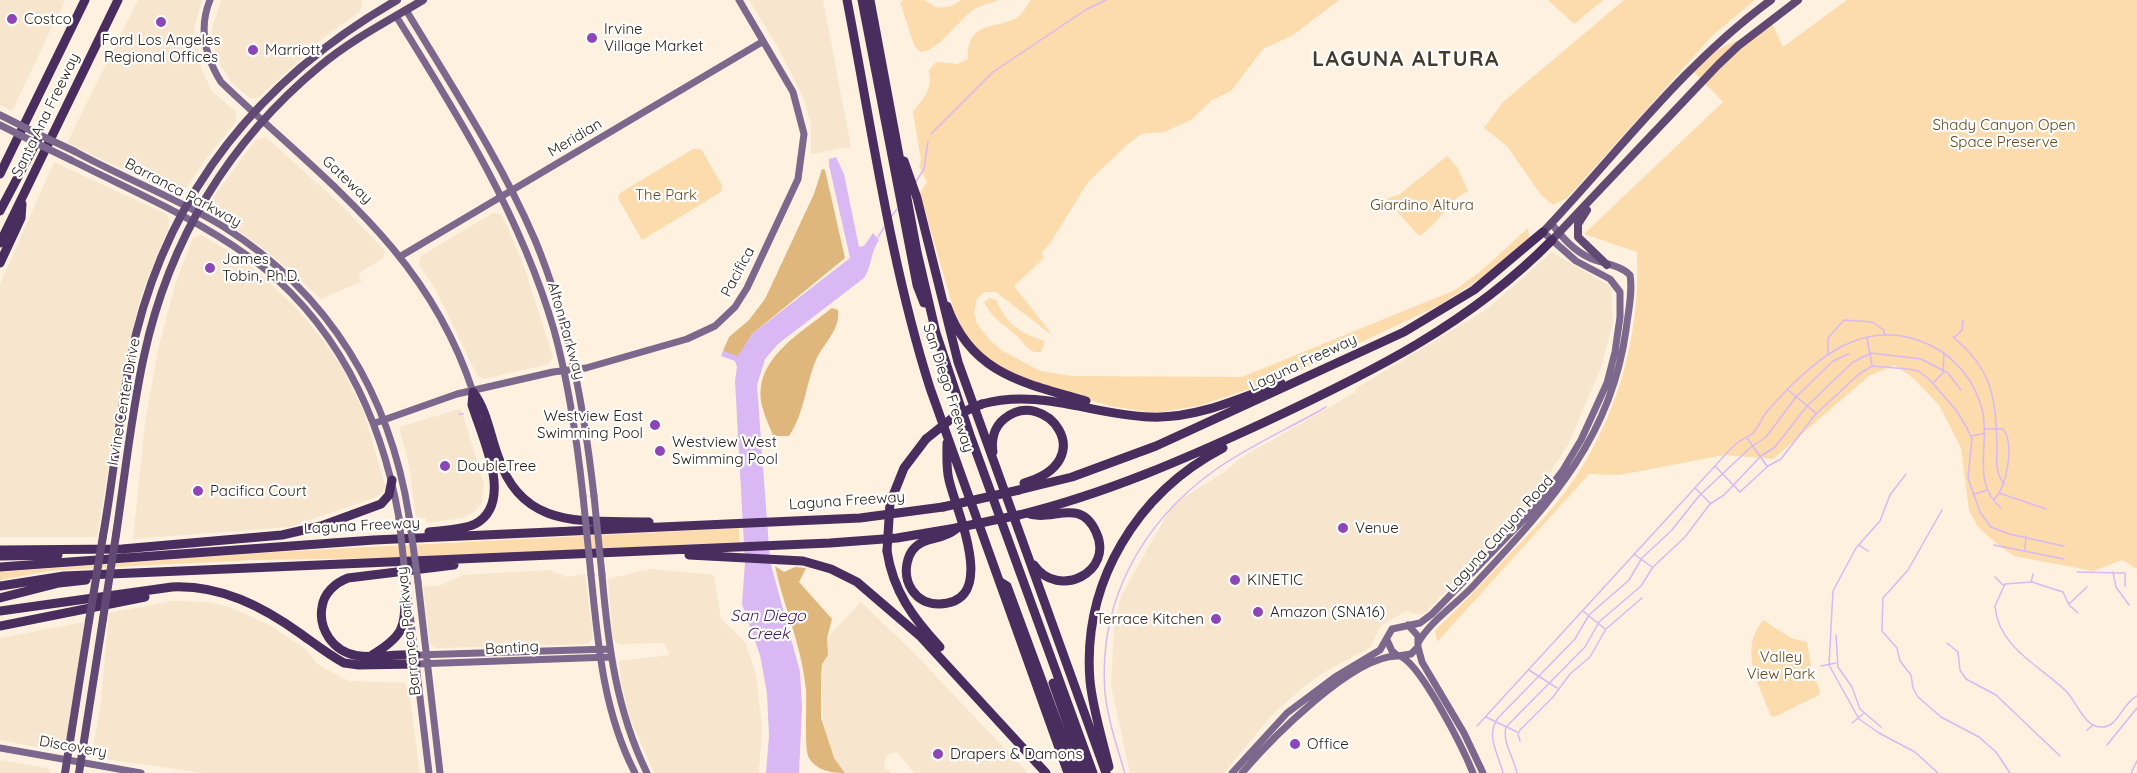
<!DOCTYPE html>
<html>
<head>
<meta charset="utf-8">
<style>
	body { margin:0 }
	canvas { display:block; background:#fef1df }
</style>
</head>
<body>
<canvas width="2137" height="773"></canvas>
<script>
const ctx = document.querySelector('canvas').getContext('2d');
ctx.lineJoin = 'round';
function fillPath(path, color) { ctx.fillStyle = color; ctx.fill(path, 'evenodd'); }
function strokePath(path, color, width, dash) { ctx.strokeStyle = color; ctx.lineWidth = width; ctx.lineCap = dash ? 'butt' : 'round'; ctx.setLineDash(dash || []); ctx.stroke(path); }
function label(font, color, halo, rows, align = 'center') {
  ctx.font = font + ' Quicksand,sans-serif'; ctx.lineWidth = 4.5; ctx.setLineDash([]); ctx.textBaseline = 'middle'; ctx.strokeStyle = halo; ctx.fillStyle = color; for (const [text, x, y, turn = 0] of rows) {
    ctx.save(); ctx.translate(x, y); ctx.rotate((+turn || 0) * Math.PI / 180); ctx.textAlign = isNaN(turn) ? turn : align; if (halo) ctx.strokeText(text, 0, 0); ctx.fillText(text, 0, 0); ctx.restore();
  }
}
fillPath(new Path2D(`
	M0,0H65L12,111L0,105Z
	M138,0H202L194,29L202,71L212,91L236,112V121L203,163L184,191L176,194L67,143Z
	M221,0H362L360,12L328,34L258,98H250L232,83L219,63L212,40V29Z
	M749,0H823L851,147L811,154V124L804,99L776,44Z
	M266,137L342,206L385,251L383,258L358,274L362,281L321,299L267,251L211,212L209,203L246,153L256,140Z
	M54,162L168,215L169,226L141,296L128,348L97,537H0V284Z
	M493,213L502,215L523,264L553,357L548,364L484,379L477,375L436,290L419,265L421,256Z
	M201,235L232,253L259,273L297,309L326,344L342,368L364,413L385,485L386,489L377,497L289,527L133,539L145,423L158,350L175,285L193,238Z
	M1552,252L1611,287L1613,321L1602,365L1568,445L1532,500L1425,613L1419,615L1407,611L1390,620L1380,627L1371,647L1323,673L1301,689L1271,716L1224,773H1130L1111,686L1114,628L1121,596L1173,504L1226,471L1239,459L1356,392L1355,389L1486,310Z
	M459,409L462,411L484,485L482,503L474,512L463,518L427,523L426,518L416,519L409,464L399,427Z
	M650,569L714,575L721,619L745,642L756,675L762,728L759,773H654L630,718L621,682L619,661L670,655L664,643L619,644L613,639L608,579Z
	M549,570L567,577L585,574L593,638L587,644L435,648L430,644L423,586H439L463,575Z
	M173,601L210,602L232,608L269,625L306,649L317,664L348,681L405,683L409,691L420,773H203L98,758L92,752L100,710L109,613Z
	M861,602L913,652L1028,773H914L897,752L888,754L884,762L885,768L892,773H845L834,758L824,734L821,677L822,664L828,655L827,638Z
	M84,622L66,746L58,751L0,740V638Z
	M0,760L47,768L51,773H0Z`), '#f7e5cd');
fillPath(new Path2D(`
	M904,0H924L938,8L951,6L962,0H999C991,3 980,5 973,10C956,22 938,52 920,52L914,45L900,2Z
	M1031,0H1339L1293,35L1263,49L1231,91L1212,100L1191,120L1164,132L1141,134L1128,144L1088,182L1049,245L1041,253L1044,258L1014,286L1053,336L996,292H985L977,298L974,312L977,324L988,338L1001,350L1040,371L1072,376L1242,377L1455,290L1481,271L1528,228L1529,238L1494,269L1440,305L1289,376L1198,406L1154,413L1110,406L1020,379L993,365L966,336L954,311L920,193L927,182L919,166L921,160L913,112C924,98 933,89 929,70L936,62L957,64L968,59C967,20 995,30 1016,18C1022,15 1027,5 1031,0Z
	M1548,0H1603L1574,24Z
	M1624,0H1755L1713,35L1567,198L1553,205L1541,195L1507,146L1484,128L1503,102Z
	M1847,0H2137V569L2122,560L2093,571L2014,556L1996,543L1978,527L1969,511L1961,448L1939,405L1912,377L1894,365L1869,376L1773,459L1724,455L1620,475L1589,474L1437,642L1435,630C1459,608 1480,585 1502,562C1524,539 1547,516 1566,491C1617,421 1641,336 1637,252L1584,234L1723,102L1692,70L1721,48L1772,24L1783,47Z
	M693,149H701L722,185L721,192L642,240L618,198L620,193Z
	M1447,156L1457,167L1468,191C1446,202 1440,224 1419,236L1386,199L1400,194Z
	M989,298L996,300C1007,325 1020,333 1045,341L1041,352C1028,354 1026,344 1018,337C1004,323 994,322 984,302Z
	M739,528V542L430,557L254,560L149,565L49,571L0,580V572L273,552Z
	M1763,620L1791,638L1807,642L1811,666L1820,692L1819,695L1774,717L1771,716C1759,684 1738,651 1763,620Z`), '#fcdbad');
fillPath(new Path2D(`
	M822,169L825,170L845,258L752,334L738,357L723,351L729,337L749,320L765,299L814,194Z
	M832,308L838,310C841,329 823,344 816,360C805,386 805,412 789,436H773C770,427 765,418 763,409C749,361 801,333 832,308Z
	M775,566L784,572L795,567L806,568L799,582L832,619L827,638L828,655L822,664L821,677V718L834,758L845,773C832,773 817,771 809,758C804,751 807,703 806,690C802,646 784,608 775,566Z`), '#dfb67c');
fillPath(new Path2D(`
	M836,157L844,174L859,247L864,246L873,233L879,240C870,253 872,266 864,278L778,344L765,359L757,385L770,561L800,672L802,707L799,773H766L769,736L767,693L760,655L742,604L745,562L735,381L737,367L735,361L721,356L723,351L738,356L752,334L850,258L829,165V159Z`), '#d9b8f4');
strokePath(new Path2D(`
	M931,134L993,72L1087,9L1106,0
	M915,183L924,169L928,141
	M891,217L897,209
	M878,237L885,226
	M1953,337C1991,368 1996,396 1997,444C1997,459 1994,471 2004,484
	M1955,337L1962,330L1963,320
	M1867,338L1872,365
	M1828,353V338L1844,320L1872,322L1884,330V335
	M1933,383L1943,373L1944,353
	M1788,390L1816,413
	M459,414H463
	M1985,429H2003C2015,445 2007,485 1994,500
	M1972,436L1985,433
	M1747,438L1767,466
	M1716,467L1740,492L1768,466L1781,459L1815,415L1859,374L1872,366L1908,369L1918,371L1929,379L1956,410L1967,428L1972,439L1968,478L1980,512L1991,527L2009,534L2064,546
	M1906,474L1890,495L1880,521L1856,548L1833,591L1829,665L1859,719L1879,733L1915,752L1938,773
	M1695,488L1710,503
	M1999,493L2046,509
	M1975,494L1987,490
	M1942,510L1908,570L1883,598L1882,631L1897,648L1900,661L1911,675L1913,688L1918,697L1941,717L1979,737L1996,752L2010,773
	M1859,545L1868,551
	M1994,545L2064,559
	M2025,550L2026,536
	M1634,554L1652,567
	M2077,572L2125,573V586
	M2113,572L2116,587L2129,605
	M1995,577L2003,585
	M2031,582L2033,574
	M2069,604L2087,587
	M1583,611L1605,629
	M2078,613L2069,605L2063,592L2032,582L2005,584L1995,606C1998,647 2040,666 2066,691C2076,701 2084,726 2100,727C2118,729 2122,703 2137,696
	M1836,635L1838,667L1852,687L1860,709L1881,727
	M1947,643L1958,652L1960,670L1966,679L1996,695L2060,756
	M1821,666L1836,663
	M1529,670L1557,688
	M1486,717L1517,732
	M1852,723L1863,714
	M1477,726L1715,466C1722,458 1729,450 1737,443C1742,439 1749,437 1753,433C1759,427 1762,417 1768,410C1811,363 1863,311 1932,346C1957,359 1975,382 1982,409C1991,443 1970,481 2001,508
	M2087,730L2093,725
	M1520,741L1518,734L1520,730L1553,697L1570,674L1590,657L1606,629L1642,598
	M2107,745L2137,708
	M1125,773C1117,747 1108,720 1105,693C1098,602 1141,523 1215,470C1249,446 1290,428 1326,407
	M1503,773C1499,755 1485,736 1498,718L1575,639L1589,615L1629,580L1642,558L1672,530L1699,496L1751,447L1766,437L1796,397L1833,361L1849,354
	M1517,773C1514,757 1502,743 1506,727L1585,647L1599,622L1641,586L1653,567L1685,537L1710,504L1724,495L1761,456L1775,447L1807,406L1853,362L1871,353L1921,359L1948,373L1961,390
	M2131,773L2137,761`), '#d9b8f4', 1.5);
strokePath(new Path2D(`
	M210,0C198,29 205,56 221,82C323,180 427,250 473,392
	M406,10C451,85 500,159 535,240C569,322 584,408 594,496
	M396,16C458,115 521,216 554,330C569,384 577,440 583,496
	M74,151C123,178 177,198 224,227C330,294 390,395 409,516
	M71,160C130,190 194,217 248,256C335,319 381,415 399,518
	M401,256L762,42
	M375,423L457,394L553,372L586,368L687,339L715,326L735,307L747,288L798,179L804,134L793,92L739,0
	M591,575C598,644 603,711 635,773
	M602,575C608,644 616,710 647,773
	M418,582L440,773
	M408,597L429,773
	M1387,640L1392,651L1398,656L1411,654L1418,647V636L1408,625
	M1418,643C1431,620 1457,604 1475,584C1547,506 1611,440 1626,330C1628,313 1633,292 1630,275C1621,265 1603,264 1590,258C1574,251 1562,237 1551,223
	M1418,647L1422,662L1464,733L1483,773
	M416,655L609,649
	M1402,657C1423,669 1463,748 1473,773
	M416,664L610,657
	M0,748L141,773
	M1232,773L1287,713L1335,677L1380,650L1392,629L1420,623L1432,614L1533,510L1563,470L1581,440L1607,383L1615,352L1620,317V292L1610,279L1576,261L1543,232
	M1242,773C1270,740 1353,655 1398,656`), '#7c688d', 7);
strokePath(new Path2D(`
	M1587,210L1578,224V237L1607,265
	M1543,232C1618,153 1682,65 1771,0
	M1552,240L1718,65L1738,46L1798,0
	M116,535C125,475 131,415 144,356C169,240 229,141 320,66C351,40 388,21 423,0
	M103,536C115,469 120,400 136,334C173,185 265,76 397,0
	M65,773L89,621
	M79,773L103,619`), '#614974', 8);
strokePath(new Path2D(`
	M847,0C872,129 890,262 930,388L1068,773
	M862,0L917,285L924,303
	M870,0L917,252L936,333L970,435L1093,773
	M904,161L917,198L958,362L1106,773
	M0,174L85,0
	M0,211L40,135
	M0,243L118,0
	M0,263L21,218L22,204
	M947,306C971,374 1024,383 1086,401
	M473,392C487,410 490,435 498,456C522,531 584,520 649,522
	M982,404C1040,388 1092,415 1150,417C1195,419 1239,399 1281,383
	M947,443C947,455 946,468 949,480C956,511 1000,603 939,604C928,604 918,599 912,590C902,575 905,550 923,542C935,537 945,538 956,529
	M993,452C991,440 994,427 1004,419C1045,385 1103,461 1024,483
	M1019,490L1072,477L1156,446L1404,332L1474,290L1543,232
	M890,503L904,468L926,439
	M1027,513C1051,523 1080,496 1096,532C1115,572 1058,600 1034,565
	M1019,515C1105,494 1185,459 1265,422C1370,373 1470,324 1552,240
	M429,532C443,530 462,530 475,524C515,503 482,437 472,405L473,392
	M0,550L122,549L282,535L321,526L381,504L389,495L392,480
	M887,551C893,591 913,618 940,647
	M689,555L803,561L831,569L857,582L920,636L1046,773
	M0,556L58,555
	M0,567L374,540L860,518L943,507
	M999,581L1007,586L1076,773
	M0,586L64,576L830,543L897,538L956,528
	M0,598L59,583L86,580
	M0,611L172,587C221,585 262,606 301,634C315,644 329,655 344,663L359,665L416,664
	M0,626L145,597
	M372,655C410,632 403,624 406,583
	M416,655C386,652 350,668 329,638C323,629 320,618 322,607C324,593 335,583 348,578L454,565
	M1053,683L1085,773
	M1109,767C1102,738 1093,710 1090,681C1082,582 1137,493 1223,448`), '#4a2d5f', 9);
strokePath(new Path2D(`
	M0,115L34,132
	M0,125L30,140
	M40,135L74,151
	M36,143L71,160
	M583,496L591,575
	M594,496L602,575
	M409,516L418,582
	M399,518L406,583`), '#7c688d', 7);
strokePath(new Path2D(`
	M103,619L116,535
	M89,621L103,536`), '#614974', 8);
strokePath(new Path2D(`
	M926,439L956,415L982,404
	M943,507L1019,490
	M956,528L1019,515
	M887,551L890,503`), '#4a2d5f', 9);
for (const [x, y, r, color] of [
	[12,19,6,"#8c46ba"],
	[161,22,6,"#8c46ba"],
	[592,38,6,"#8c46ba"],
	[253,50,6,"#8c46ba"],
	[210,268,6,"#8c46ba"],
	[655,425,6,"#8c46ba"],
	[660,451,6,"#8c46ba"],
	[445,466,6,"#8c46ba"],
	[198,491,6,"#8c46ba"],
	[1343,528,6,"#8c46ba"],
	[1235,580,6,"#8c46ba"],
	[1258,612,6,"#8c46ba"],
	[1216,619,6,"#8c46ba"],
	[1295,744,6,"#8c46ba"],
	[938,754,6,"#8c46ba"]
]) { const dot = new Path2D(); dot.arc(x, y, r, 0, 2 * Math.PI); ctx.fillStyle = color; ctx.fill(dot); strokePath(dot, '#fff', 2); }
label('15px', '#28231c', '#fff', [
	["Costco",24,19],
	["Irvine",604,29],
	["Village Market",604,46],
	["Ford Los Angeles",161,40,"center"],
	["Regional Offices",161,57,"center"],
	["Marriott",265,50],
	["James",222,259],
	["Tobin, Ph.D.",222,276],
	["Westview East",643,416,"right"],
	["Swimming Pool",643,433,"right"],
	["Westview West",672,442],
	["Swimming Pool",672,459],
	["DoubleTree",457,466],
	["Pacifica Court",210,491],
	["Venue",1355,528],
	["KINETIC",1247,580],
	["Amazon (SNA16)",1270,612],
	["Terrace Kitchen",1204,619,"right"],
	["Office",1307,744],
	["Drapers & Damons",950,754]
], 'left');
label('15px', '#28231c', '#fff', [
	["Santa Ana Freeway",46,115,-64],
	["Meridian",575,138,-31],
	["Gateway",347,180,43],
	["Barranca Parkway",183,193,28],
	["Pacifica",738,272,-62],
	["Alton Parkway",566,331,74],
	["Laguna Freeway",1303,363,-25],
	["San Diego Freeway",948,388,72],
	["Irvine Center Drive",124,402,-80],
	["Laguna Freeway",847,501,-4],
	["Laguna Freeway",362,526,-3],
	["Laguna Canyon Road",1500,534,-48],
	["Barranca Parkway",409,631,-96],
	["Banting",512,648,-3],
	["Discovery",73,747,10]
]);
label('15px', '#664a1e', '#fff', [
	["Shady Canyon Open",2004,125],
	["Space Preserve",2004,142],
	["The Park",666,195],
	["Giardino Altura",1422,205],
	["Valley",1781,657],
	["View Park",1781,674]
]);
label('italic 16px', '#3f1459', '#fff', [
	["San Diego",768,616],
	["Creek",768,634]
]);
ctx.letterSpacing = '1.5px';
label('bold 21px', '#44392b', '#fff', [
	["LAGUNA ALTURA",1406,60]
]);
ctx.letterSpacing = '0px';
</script>
</body>
</html>
